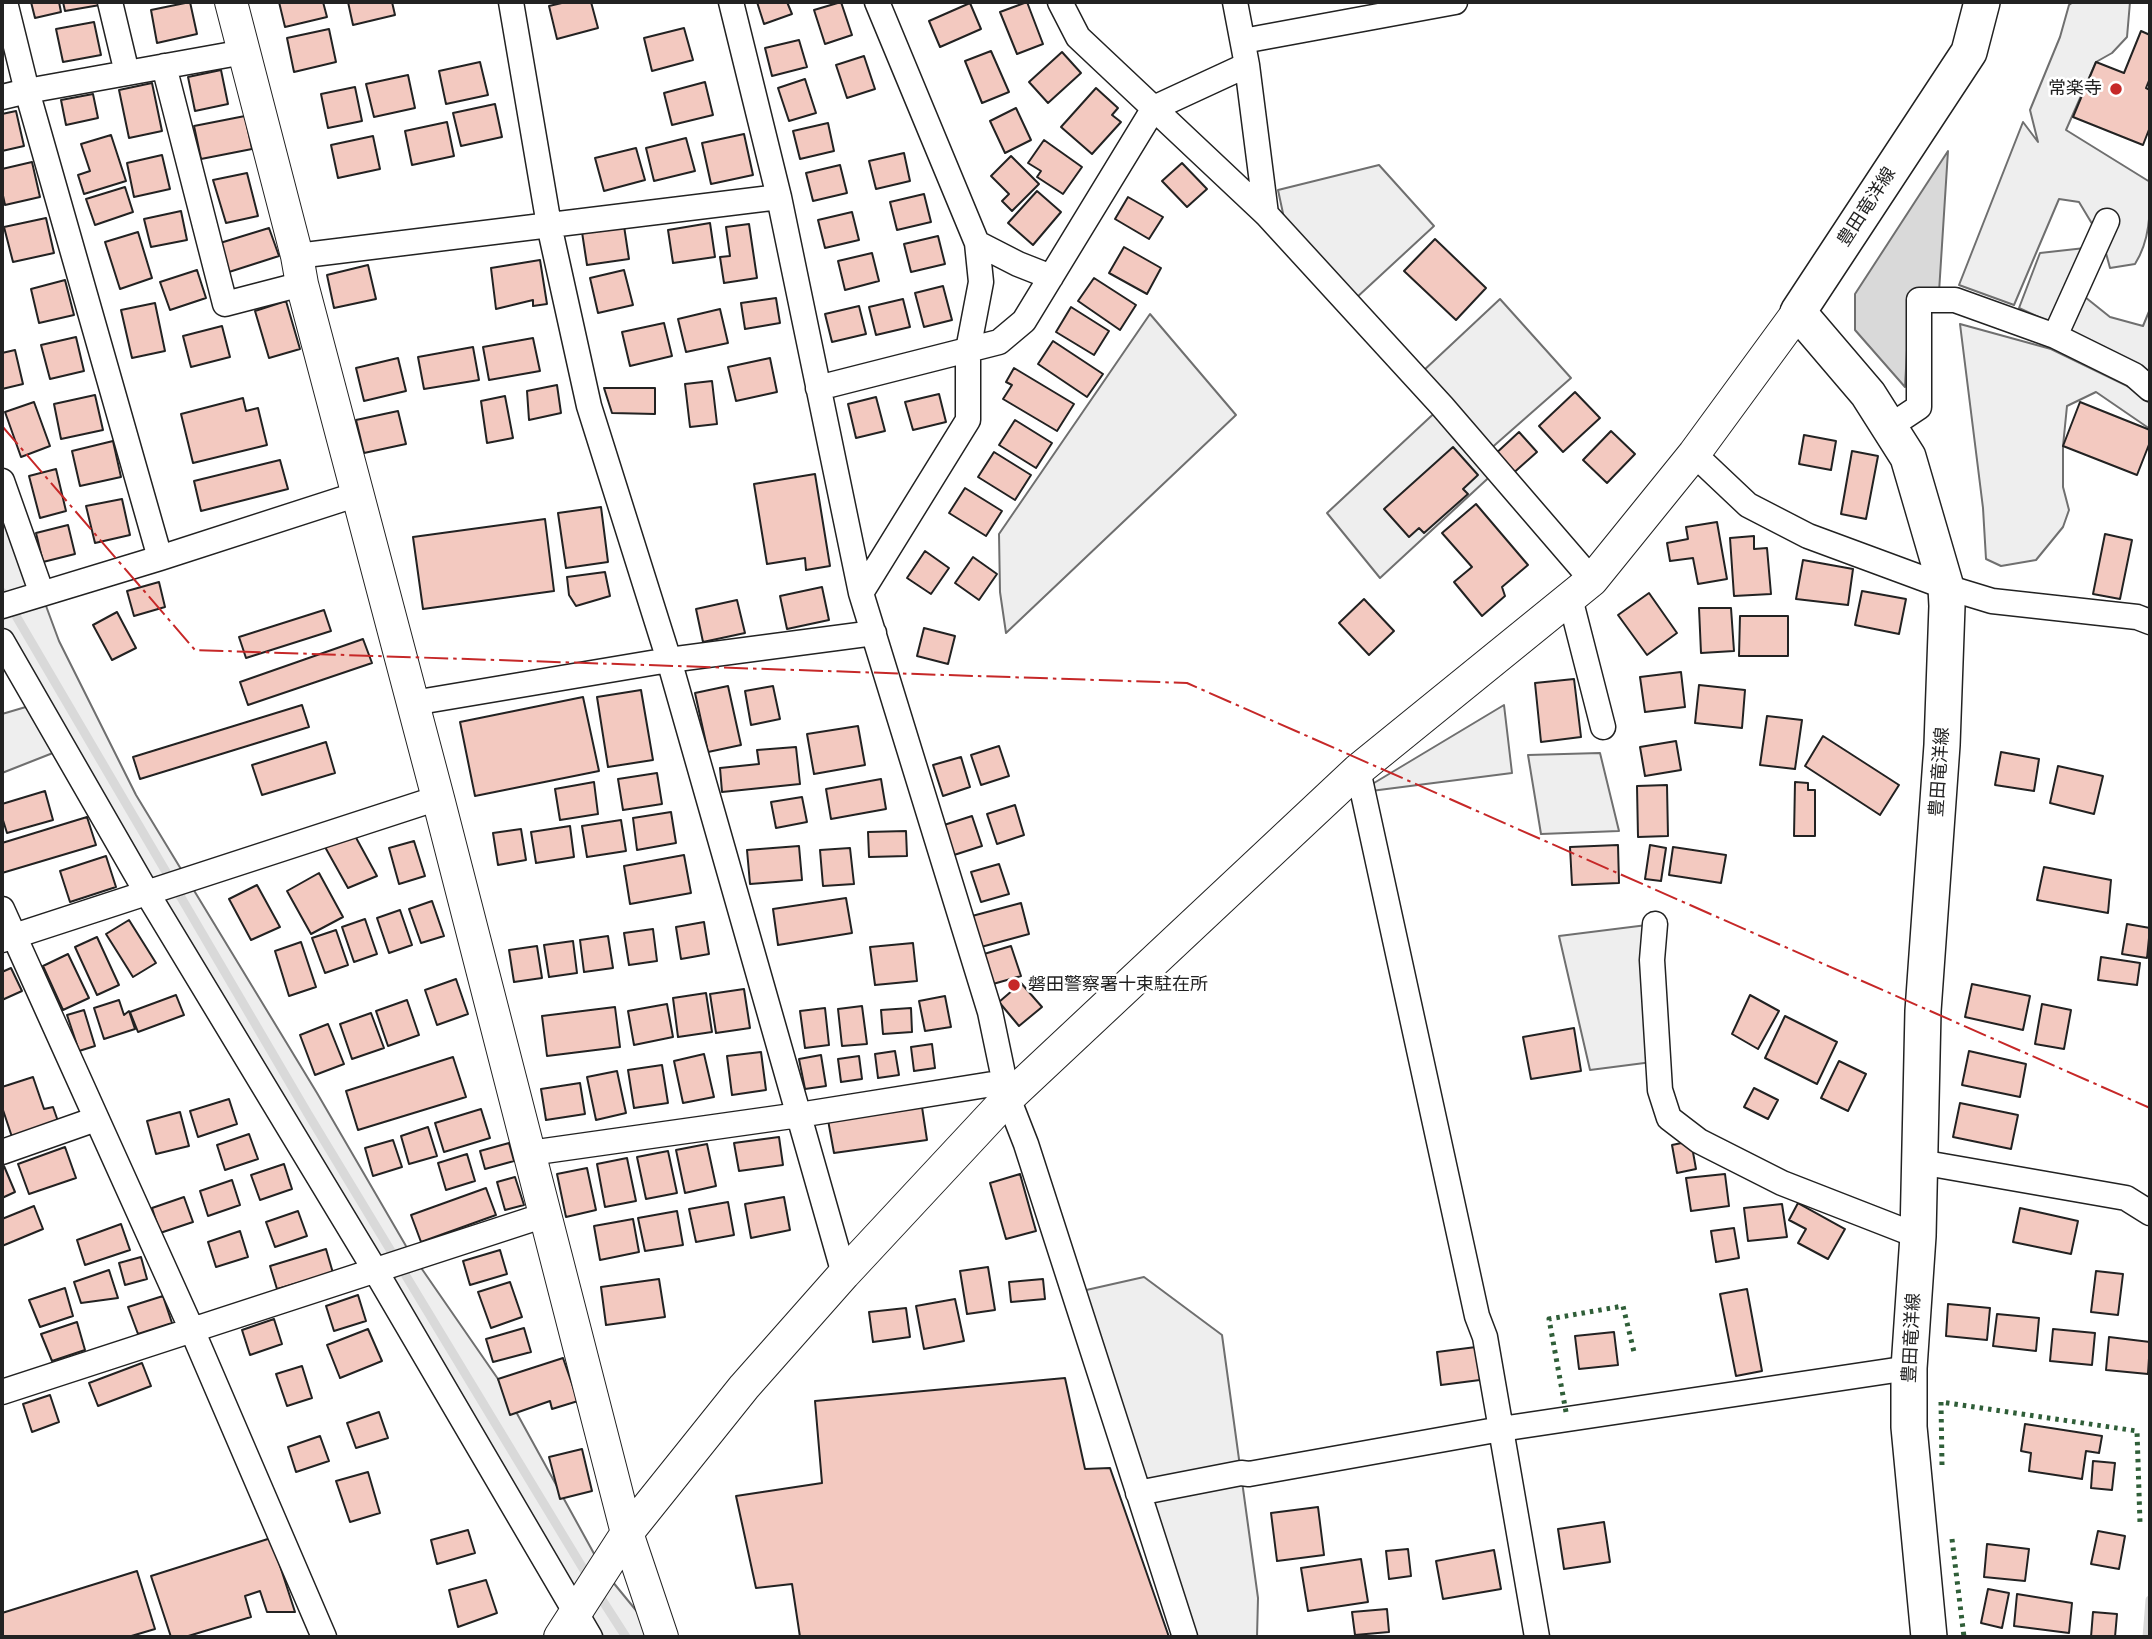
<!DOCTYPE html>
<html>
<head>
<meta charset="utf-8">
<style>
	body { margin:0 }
	#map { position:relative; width:2152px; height:1639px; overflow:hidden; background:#fff; font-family:"PT Serif",serif }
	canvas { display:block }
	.frame { position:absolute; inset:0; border:4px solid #222; pointer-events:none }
</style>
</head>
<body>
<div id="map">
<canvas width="2152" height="1639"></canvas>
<div class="frame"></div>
</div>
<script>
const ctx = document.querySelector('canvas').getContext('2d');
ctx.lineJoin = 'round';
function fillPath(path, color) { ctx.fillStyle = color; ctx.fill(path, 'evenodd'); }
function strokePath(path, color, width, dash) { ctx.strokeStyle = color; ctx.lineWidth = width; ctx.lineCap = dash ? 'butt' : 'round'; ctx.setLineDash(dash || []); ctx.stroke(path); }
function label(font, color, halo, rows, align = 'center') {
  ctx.font = font + ' "PT Serif","Noto Sans JP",serif'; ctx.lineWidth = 5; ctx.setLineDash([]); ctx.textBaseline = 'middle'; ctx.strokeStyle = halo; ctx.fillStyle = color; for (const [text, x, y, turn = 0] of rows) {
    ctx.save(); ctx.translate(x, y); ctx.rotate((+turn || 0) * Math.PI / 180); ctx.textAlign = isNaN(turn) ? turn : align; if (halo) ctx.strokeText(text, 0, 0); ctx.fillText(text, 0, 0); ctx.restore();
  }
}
const green = new Path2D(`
	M2073,2H2130L2127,37L2112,53L2096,62L2066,130L2150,182C2150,210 2151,239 2135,264L2110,268L2103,242L2079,202L2059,199L2014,305L1959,285L2023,122L2038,142L2030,110L2060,37L2069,5Z
	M1379,165L1434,226L1355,299L1422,372L1500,299L1571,378L1488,451L1284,218L1278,190Z
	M2085,248L2075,289L2110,317L2143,326L2150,309V380L2071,332L2019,308L2040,253Z
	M1150,314L1236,415L1006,633L1000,592L999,534Z
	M1960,324L2051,349L2150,397V429L2096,392L2067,406L2063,446V487L2069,510L2063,527L2036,560L2001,566L1986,559L1983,508Z
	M1442,406L1497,470L1380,578L1327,513Z
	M2,516L39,587L59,641L136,795L317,1093L406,1246L498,1379L603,1570L639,1614L648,1637H590L63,749L2,773V714L36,704L2,642Z
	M1504,705L1512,773L1371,791L1374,783Z
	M1600,753L1619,831L1541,834L1528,755Z
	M1655,924L1660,1061L1590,1070L1559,936Z
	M1144,1277L1222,1335L1258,1598L1257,1637H1188L1073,1293Z`);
fillPath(green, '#eee');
strokePath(green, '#6f6f6f', 2);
const water = new Path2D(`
	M1948,151L1939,292L1910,295L1905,387L1855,330V294Z`);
fillPath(water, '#d9d9d9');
strokePath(water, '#6f6f6f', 2);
strokePath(new Path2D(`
	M2,592L308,1114L590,1580
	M597,1592L626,1637
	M2147,1637L2150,1600`), '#d9d9d9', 9);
const building = new Path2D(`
	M31,2H59L61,12L35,18Z
	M63,2H99L100,5L65,11Z
	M190,2L197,34L157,43L151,10Z
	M279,2H323L327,17L285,27Z
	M348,2H392L395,15L353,25Z
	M566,2H591L598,28L557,39L549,6Z
	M757,2H787L792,14L764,24Z
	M841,2L852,35L825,44L814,10Z
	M1027,2L1043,44L1017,54L1000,12Z
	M970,3L981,29L940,47L929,21Z
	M94,22L101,55L63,62L56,29Z
	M684,28L693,60L652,71L644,38Z
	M329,29L336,62L294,72L287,38Z
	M2141,31L2150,35V78L2146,88L2150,90V127L2143,145L2073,117L2096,62L2124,73Z
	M799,40L807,67L772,76L765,48Z
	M991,51L1009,92L982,103L965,61Z
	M1062,52L1081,73L1048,103L1029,82Z
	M864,56L875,89L847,98L836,65Z
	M480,62L488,95L446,104L439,71Z
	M221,70L228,104L195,111L188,77Z
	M408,75L415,108L374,117L366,84Z
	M805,79L816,113L789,121L778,88Z
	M705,82L713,115L672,125L664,93Z
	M152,83L162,131L129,138L119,90Z
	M355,87L362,121L328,128L321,94Z
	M1096,88L1118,108L1112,115L1121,122L1092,154L1061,127Z
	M93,94L98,118L66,125L61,100Z
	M495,104L502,137L461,146L453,113Z
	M1016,108L1031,140L1005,153L990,121Z
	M16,111L24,146L2,151V114Z
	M245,116L252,149L201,159L194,126Z
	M447,122L454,156L412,165L405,131Z
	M828,123L834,151L800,159L793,131Z
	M744,134L753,175L711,184L702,143Z
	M111,135L126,181L84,194L78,175L90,171L81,144Z
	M373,136L380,169L338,178L331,145Z
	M686,138L695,171L654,181L646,148Z
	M1044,140L1082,167L1063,194L1037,177L1041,171L1028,163Z
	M636,148L645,180L604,191L595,158Z
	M904,153L910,181L876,189L869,161Z
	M162,155L170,189L134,197L127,163Z
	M1011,156L1039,184L1012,211L1002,201L1009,194L991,176Z
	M32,162L40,197L5,205L2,191V169Z
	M1182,163L1207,189L1187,207L1162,181Z
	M840,165L847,193L813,201L806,173Z
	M247,173L258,216L226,223L213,180Z
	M125,187L133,212L95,225L86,199Z
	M1037,191L1061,212L1033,245L1008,223Z
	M924,194L931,222L897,230L890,202Z
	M1128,197L1163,217L1149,239L1115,219Z
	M181,211L187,240L151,247L144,219Z
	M852,212L859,240L825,248L818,220Z
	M46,218L54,253L13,262L4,227Z
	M710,223L715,257L673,263L668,230Z
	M749,224L757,278L724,283L720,257L730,256L726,227Z
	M624,226L629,259L587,265L582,232Z
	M269,228L279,256L229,272L220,243Z
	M138,232L152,278L120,289L105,242Z
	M938,236L945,264L911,272L904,244Z
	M1435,239L1486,288L1456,320L1404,271Z
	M1124,247L1161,268L1147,294L1109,273Z
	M872,253L879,281L845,290L838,261Z
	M540,260L547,304L533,306V300L496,309L491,268Z
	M368,265L376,299L334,308L327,275Z
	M197,270L206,298L170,310L160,282Z
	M624,270L633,305L598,313L590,278Z
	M1094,278L1136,305L1120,330L1078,301Z
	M65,280L74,315L39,323L31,289Z
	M943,286L952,320L924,327L915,293Z
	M776,298L780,323L745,329L741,303Z
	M903,299L910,327L876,335L869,307Z
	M286,301L300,349L269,358L255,311Z
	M155,303L165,351L132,358L121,310Z
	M859,306L866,334L832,342L825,314Z
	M1071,307L1109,331L1094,355L1056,332Z
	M720,309L728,343L686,352L678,319Z
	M664,323L672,356L630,366L622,332Z
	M222,326L230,357L191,367L183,336Z
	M76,337L84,371L50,379L41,345Z
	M533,338L540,371L489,380L483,347Z
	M1053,341L1103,374L1087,397L1038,364Z
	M473,347L479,380L424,389L418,357Z
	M15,350L23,384L2,389V353Z
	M398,358L406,391L364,401L356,368Z
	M770,358L777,392L736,401L728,367Z
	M1014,368L1074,404L1057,431L1003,399L1012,385L1006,382Z
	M712,381L717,424L690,427L685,384Z
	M557,385L561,413L529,420L527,391Z
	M604,388H655V414L612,413Z
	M1575,392L1600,418L1563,452L1539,426Z
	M939,394L946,422L913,430L905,402Z
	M95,395L103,430L61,439L54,404Z
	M505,396L513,438L487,443L481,401Z
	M876,397L885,431L856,438L848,404Z
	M243,398L246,411L258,408L267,445L193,463L181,414Z
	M34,402L50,446L21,457L5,412Z
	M2080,402L2150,430V442L2137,475L2063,446Z
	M398,411L406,444L364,453L356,420Z
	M1015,420L1052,443L1036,468L999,445Z
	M1611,431L1635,454L1607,483L1583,460Z
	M1519,432L1537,452L1510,476L1492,457Z
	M1804,435L1836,441L1831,470L1799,464Z
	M113,441L121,477L80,486L72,451Z
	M1453,447L1478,475L1463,489L1468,494L1424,533L1419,528L1409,537L1384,509Z
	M1852,451L1878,456L1866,519L1841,514Z
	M994,452L1031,475L1015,500L978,477Z
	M280,460L288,489L201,511L194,481Z
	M56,469L66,511L40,518L29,476Z
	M815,474L830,566L806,570L805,558L767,564L754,484Z
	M965,488L1002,511L986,536L949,513Z
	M122,499L130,535L95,543L86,506Z
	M1476,504L1528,565L1502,587L1505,596L1482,616L1454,582L1472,567L1442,533Z
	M601,507L608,562L566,568L558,513Z
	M545,519L554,591L423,609L413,537Z
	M1717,522L1727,579L1698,584L1693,558L1670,561L1667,543L1688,539L1686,527Z
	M68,525L75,554L43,562L36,533Z
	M2105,534L2132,540L2120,599L2093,594Z
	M1754,536V549L1767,548L1771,594L1734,596L1730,538Z
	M925,551L949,568L931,594L907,578Z
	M973,557L997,574L979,600L955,583Z
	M1803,560L1853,569L1848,605L1796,599Z
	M605,572L610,596L576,606L569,595L567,577Z
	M159,582L165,607L134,616L127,591Z
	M822,587L829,620L787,629L780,596Z
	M1862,591L1906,599L1899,634L1855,625Z
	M1649,593L1677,633L1647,655L1618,615Z
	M1364,599L1394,631L1369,655L1339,623Z
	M737,600L745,633L703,642L696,609Z
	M1699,608H1731L1734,651L1701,653Z
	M324,610L331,631L246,658L239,637Z
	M117,612L136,648L112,660L93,625Z
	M1740,616H1788V656H1739Z
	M924,628L955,636L948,664L917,656Z
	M363,639L372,663L248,705L240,682Z
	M1681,672L1685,707L1645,712L1640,677Z
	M1574,679L1581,737L1541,742L1535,683Z
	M1699,685L1745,690L1742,728L1695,723Z
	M728,686L741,745L708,752L695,693Z
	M773,686L780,719L751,725L745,691Z
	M641,690L653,760L608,767L597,697Z
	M583,697L599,771L475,796L460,722Z
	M302,705L309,727L140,779L133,757Z
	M1767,716L1802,720L1795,769L1760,765Z
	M858,726L865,765L814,774L807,734Z
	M1823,736L1899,785L1880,815L1805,766Z
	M1676,741L1681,770L1645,776L1640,747Z
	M326,742L335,773L262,795L252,765Z
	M999,746L1009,776L981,785L971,755Z
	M796,747L800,784L722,792L720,768L759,764L757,750Z
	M2001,752L2039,759L2034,791L1995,785Z
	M961,757L970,787L943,796L933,765Z
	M2058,766L2103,776L2094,814L2050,803Z
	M657,773L662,804L623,810L618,779Z
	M881,779L886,809L831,819L826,789Z
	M594,782L598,814L560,820L555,789Z
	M1795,782L1808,783V790H1815V836H1794Z
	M1667,785L1668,836L1638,837L1637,786Z
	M45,791L53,820L7,833L2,817V804Z
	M802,797L807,822L776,828L771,802Z
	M1015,805L1024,835L997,844L987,814Z
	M671,812L676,843L637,850L633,818Z
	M972,816L982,846L954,855L944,825Z
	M87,817L96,845L2,873V843Z
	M621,820L626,851L587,857L582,826Z
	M570,826L574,857L536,863L531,832Z
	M521,829L526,860L498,865L493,833Z
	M906,831L907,856L869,857L868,832Z
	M354,834L377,876L348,888L325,847Z
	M414,841L425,876L399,884L389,848Z
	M1618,845L1619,883L1572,885L1570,847Z
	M1650,845L1666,848L1661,881L1645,879Z
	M799,846L802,880L750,884L747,850Z
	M1673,847L1726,855L1721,883L1669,875Z
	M850,848L854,884L823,886L820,850Z
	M684,855L691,893L630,904L624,866Z
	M106,856L116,887L70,902L60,871Z
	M999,864L1009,894L981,902L971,872Z
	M2044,867L2111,880L2108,913L2037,900Z
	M319,873L343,917L311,934L287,891Z
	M257,885L280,927L251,940L229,899Z
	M846,898L852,933L778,945L773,909Z
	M432,901L444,936L421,943L409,909Z
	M1021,903L1029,934L981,947L972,916Z
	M400,910L412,945L389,953L377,918Z
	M365,919L377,954L354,962L342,927Z
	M129,920L156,963L133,977L106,934Z
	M704,922L709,954L681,959L676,927Z
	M2127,924L2150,928L2147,958L2122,954Z
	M653,929L657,961L629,965L624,933Z
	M336,930L348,965L325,973L312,938Z
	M608,936L613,968L584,972L580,940Z
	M97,937L119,985L97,995L75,947Z
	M573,941L577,973L549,977L544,945Z
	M301,942L316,987L289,996L275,951Z
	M913,943L917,981L875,985L870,947Z
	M537,946L542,978L514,982L509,950Z
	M1011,946L1021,976L993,984L984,954Z
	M68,954L89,998L63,1010L43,966Z
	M2101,957L2140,963L2137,985L2098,980Z
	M11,968L22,991L2,1000V972Z
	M456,979L468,1014L437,1025L425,990Z
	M1021,983L1042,1007L1019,1026L999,1002Z
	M1972,984L2030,996L2023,1030L1965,1017Z
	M744,989L750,1028L716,1033L710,994Z
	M706,993L712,1032L678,1037L673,998Z
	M176,995L184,1015L138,1032L130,1012Z
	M1750,995L1779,1011L1758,1049L1732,1034Z
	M945,996L951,1027L925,1031L919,1001Z
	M119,1000L124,1015L129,1011L135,1029L104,1039L94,1008Z
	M407,1000L419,1035L388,1046L376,1011Z
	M667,1004L673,1037L634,1045L628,1011Z
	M2042,1004L2071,1010L2064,1049L2035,1044Z
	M862,1006L867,1044L842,1046L838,1009Z
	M615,1007L620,1047L547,1056L542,1016Z
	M825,1008L829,1045L805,1048L800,1011Z
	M911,1008L912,1032L883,1034L881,1010Z
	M84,1010L95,1046L79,1051L67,1015Z
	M371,1013L384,1048L352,1059L340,1024Z
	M1785,1016L1837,1042L1817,1084L1765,1058Z
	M328,1024L344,1064L315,1075L300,1035Z
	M1574,1028L1581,1071L1531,1079L1523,1037Z
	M932,1044L935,1068L914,1071L911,1047Z
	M895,1051L899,1075L878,1078L875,1054Z
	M1969,1051L2026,1064L2020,1097L1962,1085Z
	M761,1052L766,1090L732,1095L727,1056Z
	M704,1054L714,1097L683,1103L674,1061Z
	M821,1055L826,1086L805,1089L799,1059Z
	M859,1056L862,1079L841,1082L838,1059Z
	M453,1057L466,1097L358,1130L346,1091Z
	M1839,1061L1866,1074L1848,1111L1821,1098Z
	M662,1065L668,1103L634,1108L628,1070Z
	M617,1071L626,1113L596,1120L587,1077Z
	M33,1077L44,1109L53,1107L60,1127L14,1143L2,1107V1087Z
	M580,1083L585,1114L546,1120L541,1089Z
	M1754,1088L1778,1100L1768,1119L1744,1107Z
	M229,1099L237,1124L198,1137L190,1111Z
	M1960,1103L2018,1115L2011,1149L1953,1137Z
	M922,1107L927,1140L834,1153L828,1120Z
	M481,1109L490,1138L444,1152L435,1123Z
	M180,1112L189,1146L156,1154L147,1121Z
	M428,1127L437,1156L409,1164L401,1136Z
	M249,1134L258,1159L225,1170L217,1145Z
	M779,1137L783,1165L739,1171L734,1143Z
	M393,1140L402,1167L373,1176L365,1148Z
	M1691,1141L1696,1169L1677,1173L1672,1145Z
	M509,1143L514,1161L485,1169L480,1151Z
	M707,1144L716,1186L685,1193L676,1150Z
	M65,1147L76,1178L29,1194L18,1164Z
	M668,1151L677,1193L646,1199L637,1157Z
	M467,1154L475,1181L446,1190L438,1163Z
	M627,1158L636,1201L605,1207L597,1164Z
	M284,1164L292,1189L260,1200L251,1175Z
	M4,1166L15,1192L2,1198V1167Z
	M587,1168L596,1210L566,1217L557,1174Z
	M1020,1174L1036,1231L1006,1239L990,1183Z
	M1725,1174L1729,1206L1691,1211L1686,1178Z
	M515,1177L524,1205L505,1210L497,1182Z
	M232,1180L240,1205L208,1216L200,1191Z
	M486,1188L496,1215L421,1242L411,1215Z
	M184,1197L193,1222L160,1233L152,1208Z
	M784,1197L790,1230L751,1238L745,1204Z
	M728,1202L734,1235L696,1242L689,1209Z
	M1798,1203L1845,1229L1828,1259L1798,1243L1806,1229L1789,1220Z
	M1782,1204L1787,1237L1748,1241L1744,1208Z
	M34,1206L43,1229L2,1246V1219Z
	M2020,1208L2078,1221L2071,1254L2013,1242Z
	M298,1211L307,1236L275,1247L266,1222Z
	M677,1211L683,1245L645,1251L638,1218Z
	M633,1219L639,1252L600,1260L594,1226Z
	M121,1224L130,1250L85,1265L77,1240Z
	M1734,1228L1739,1258L1716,1262L1711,1231Z
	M240,1231L248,1257L216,1267L208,1242Z
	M326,1249L333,1273L277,1289L270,1266Z
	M500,1250L507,1274L470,1285L463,1261Z
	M141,1257L147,1279L125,1285L119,1263Z
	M988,1267L995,1310L967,1314L960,1271Z
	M109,1270L118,1298L81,1303L74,1282Z
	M2096,1271L2123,1274L2118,1315L2091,1312Z
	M659,1279L665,1317L606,1325L601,1287Z
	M1043,1279L1045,1299L1011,1302L1009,1282Z
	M510,1282L522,1317L491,1328L478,1292Z
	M65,1288L73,1316L40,1327L29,1300Z
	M1747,1289L1762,1371L1736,1376L1720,1294Z
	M358,1295L366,1321L334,1331L326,1306Z
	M163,1296L172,1323L138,1334L128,1307Z
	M955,1299L964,1341L924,1349L916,1306Z
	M1948,1304L1990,1308L1987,1340L1946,1336Z
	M906,1308L910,1337L873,1342L869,1312Z
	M1997,1314L2039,1318L2036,1351L1993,1346Z
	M274,1319L282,1344L250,1355L242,1330Z
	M77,1322L85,1350L52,1361L41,1334Z
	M524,1328L531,1352L493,1362L486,1339Z
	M368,1329L382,1361L340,1378L327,1345Z
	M2053,1329L2095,1333L2092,1365L2050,1361Z
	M1614,1332L1618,1365L1579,1369L1575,1336Z
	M2109,1337L2150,1342L2148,1374L2106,1370Z
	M1476,1347L1480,1380L1441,1385L1437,1352Z
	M563,1358L578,1401L552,1409L550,1401L510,1415L498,1379Z
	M142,1363L151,1386L98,1406L89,1383Z
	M302,1366L312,1398L287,1406L276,1374Z
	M1065,1378L1085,1469L1110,1468L1169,1637H800L792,1584L756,1588L736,1496L822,1483L815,1401Z
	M50,1395L59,1422L32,1432L23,1404Z
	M379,1412L388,1438L356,1448L347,1423Z
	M2025,1424L2102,1436L2099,1453L2086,1451L2082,1479L2029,1471L2031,1453L2021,1451Z
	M320,1436L329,1461L296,1472L288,1447Z
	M582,1449L592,1491L560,1499L549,1457Z
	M2093,1461L2115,1463L2112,1490L2091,1488Z
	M368,1472L380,1513L350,1522L336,1481Z
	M1318,1507L1324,1555L1277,1561L1271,1513Z
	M1604,1522L1610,1562L1564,1569L1558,1529Z
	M468,1530L475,1553L437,1564L431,1540Z
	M2098,1531L2125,1536L2119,1569L2091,1564Z
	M271,1538L295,1612H267L260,1591L245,1596L251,1617L185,1637H171L151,1576Z
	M1987,1544L2029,1549L2025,1581L1984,1577Z
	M1408,1549L1411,1576L1389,1579L1386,1551Z
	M1494,1550L1501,1589L1443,1599L1436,1561Z
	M1361,1559L1368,1602L1308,1611L1301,1568Z
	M137,1571L155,1629L128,1637H2V1613Z
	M486,1580L497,1613L458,1627L449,1590Z
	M1988,1589L2009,1593L2002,1628L1981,1623Z
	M2017,1594L2072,1603L2069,1633L2014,1626Z
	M1387,1609L1389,1632L1355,1635L1352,1612Z
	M2093,1612L2117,1614L2115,1637H2091Z`);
fillPath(building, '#f3c9c0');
strokePath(building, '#222', 2);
const minor = new Path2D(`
	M5,2L27,91L160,558
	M110,2L127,73
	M511,2L549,225L589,406L669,660L844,1274
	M731,2L779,197L861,593L990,1012L1008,1098L1026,1144L1185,1637
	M1060,2L1078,37L1266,214L1442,406L1592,580
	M1235,2L1247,65L1266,214
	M1243,41L1455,2
	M164,66L225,304L302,284
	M2,97L27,91L244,52
	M977,243L1018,264L1051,277
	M297,256L779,197
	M2055,336L2107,221
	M818,388L999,342L1024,321L1154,108L1247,65
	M1889,427L1919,407V300H1955L2055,336L2134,375L2150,389
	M1694,454L1748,505L1808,536L1946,587L1992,601L2137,617L2150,622
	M2,481L42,594
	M861,593L968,420V350L981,282L977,243L877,2
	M1570,598L1603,727
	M2,606L160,558L358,494
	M2,641L147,893L375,1270L590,1637
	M413,703L669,660L874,633
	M1358,770L1477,1316L1485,1337L1537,1637
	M2,909L192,1330L324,1637
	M1655,924L1652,960L1660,1090L1669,1118L1699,1141L1782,1183L1918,1236
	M2,940L438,798
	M2,1152L96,1119
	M530,1153L799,1115L1005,1082
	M1920,1162L2126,1198L2150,1213
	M2,1392L545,1215
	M1138,1493L1241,1473L1249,1474L1501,1429L1909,1368`);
const tertiary = new Path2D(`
	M231,2L297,256L302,284L438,798L627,1533L662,1637
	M560,1637L627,1533L744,1387L844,1274L1008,1098L1358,770L1592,580L1694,454L1798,312`);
const secondary = new Path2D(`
	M1929,1637L1909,1427V1368L1918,1236L1923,1011L1942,745L1947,606L1946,587L1908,457L1868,394L1798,312L1969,52L1982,2`);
strokePath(minor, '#222', 27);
strokePath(tertiary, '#222', 34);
strokePath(secondary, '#222', 38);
strokePath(minor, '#fff', 24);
strokePath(tertiary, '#fff', 32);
strokePath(secondary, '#fff', 35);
strokePath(new Path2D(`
	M1566,1412L1549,1319L1623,1306L1634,1352
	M1942,1465L1941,1402L2137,1431L2140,1523
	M1952,1539L1964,1637`), '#2f5e38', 5, [3.5, 5]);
strokePath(new Path2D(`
	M2,426L195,650L1187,683L2150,1108`), '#c62828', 2, [24, 5, 3.5, 5]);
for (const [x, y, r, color] of [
	[2116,89,7,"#c62828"],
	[1014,985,7,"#c62828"]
]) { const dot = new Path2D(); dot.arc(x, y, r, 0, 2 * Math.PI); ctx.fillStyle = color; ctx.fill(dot); strokePath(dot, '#fff', 2.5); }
label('18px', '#222', '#fff', [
	["常楽寺",2102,89],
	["磐田警察署十束駐在所",1028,985,"left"]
], 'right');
label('18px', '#222', '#fff', [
	["豊田竜洋線",1867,207,-57],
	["豊田竜洋線",1940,772,-86],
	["豊田竜洋線",1912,1338,-87]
]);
</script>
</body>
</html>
